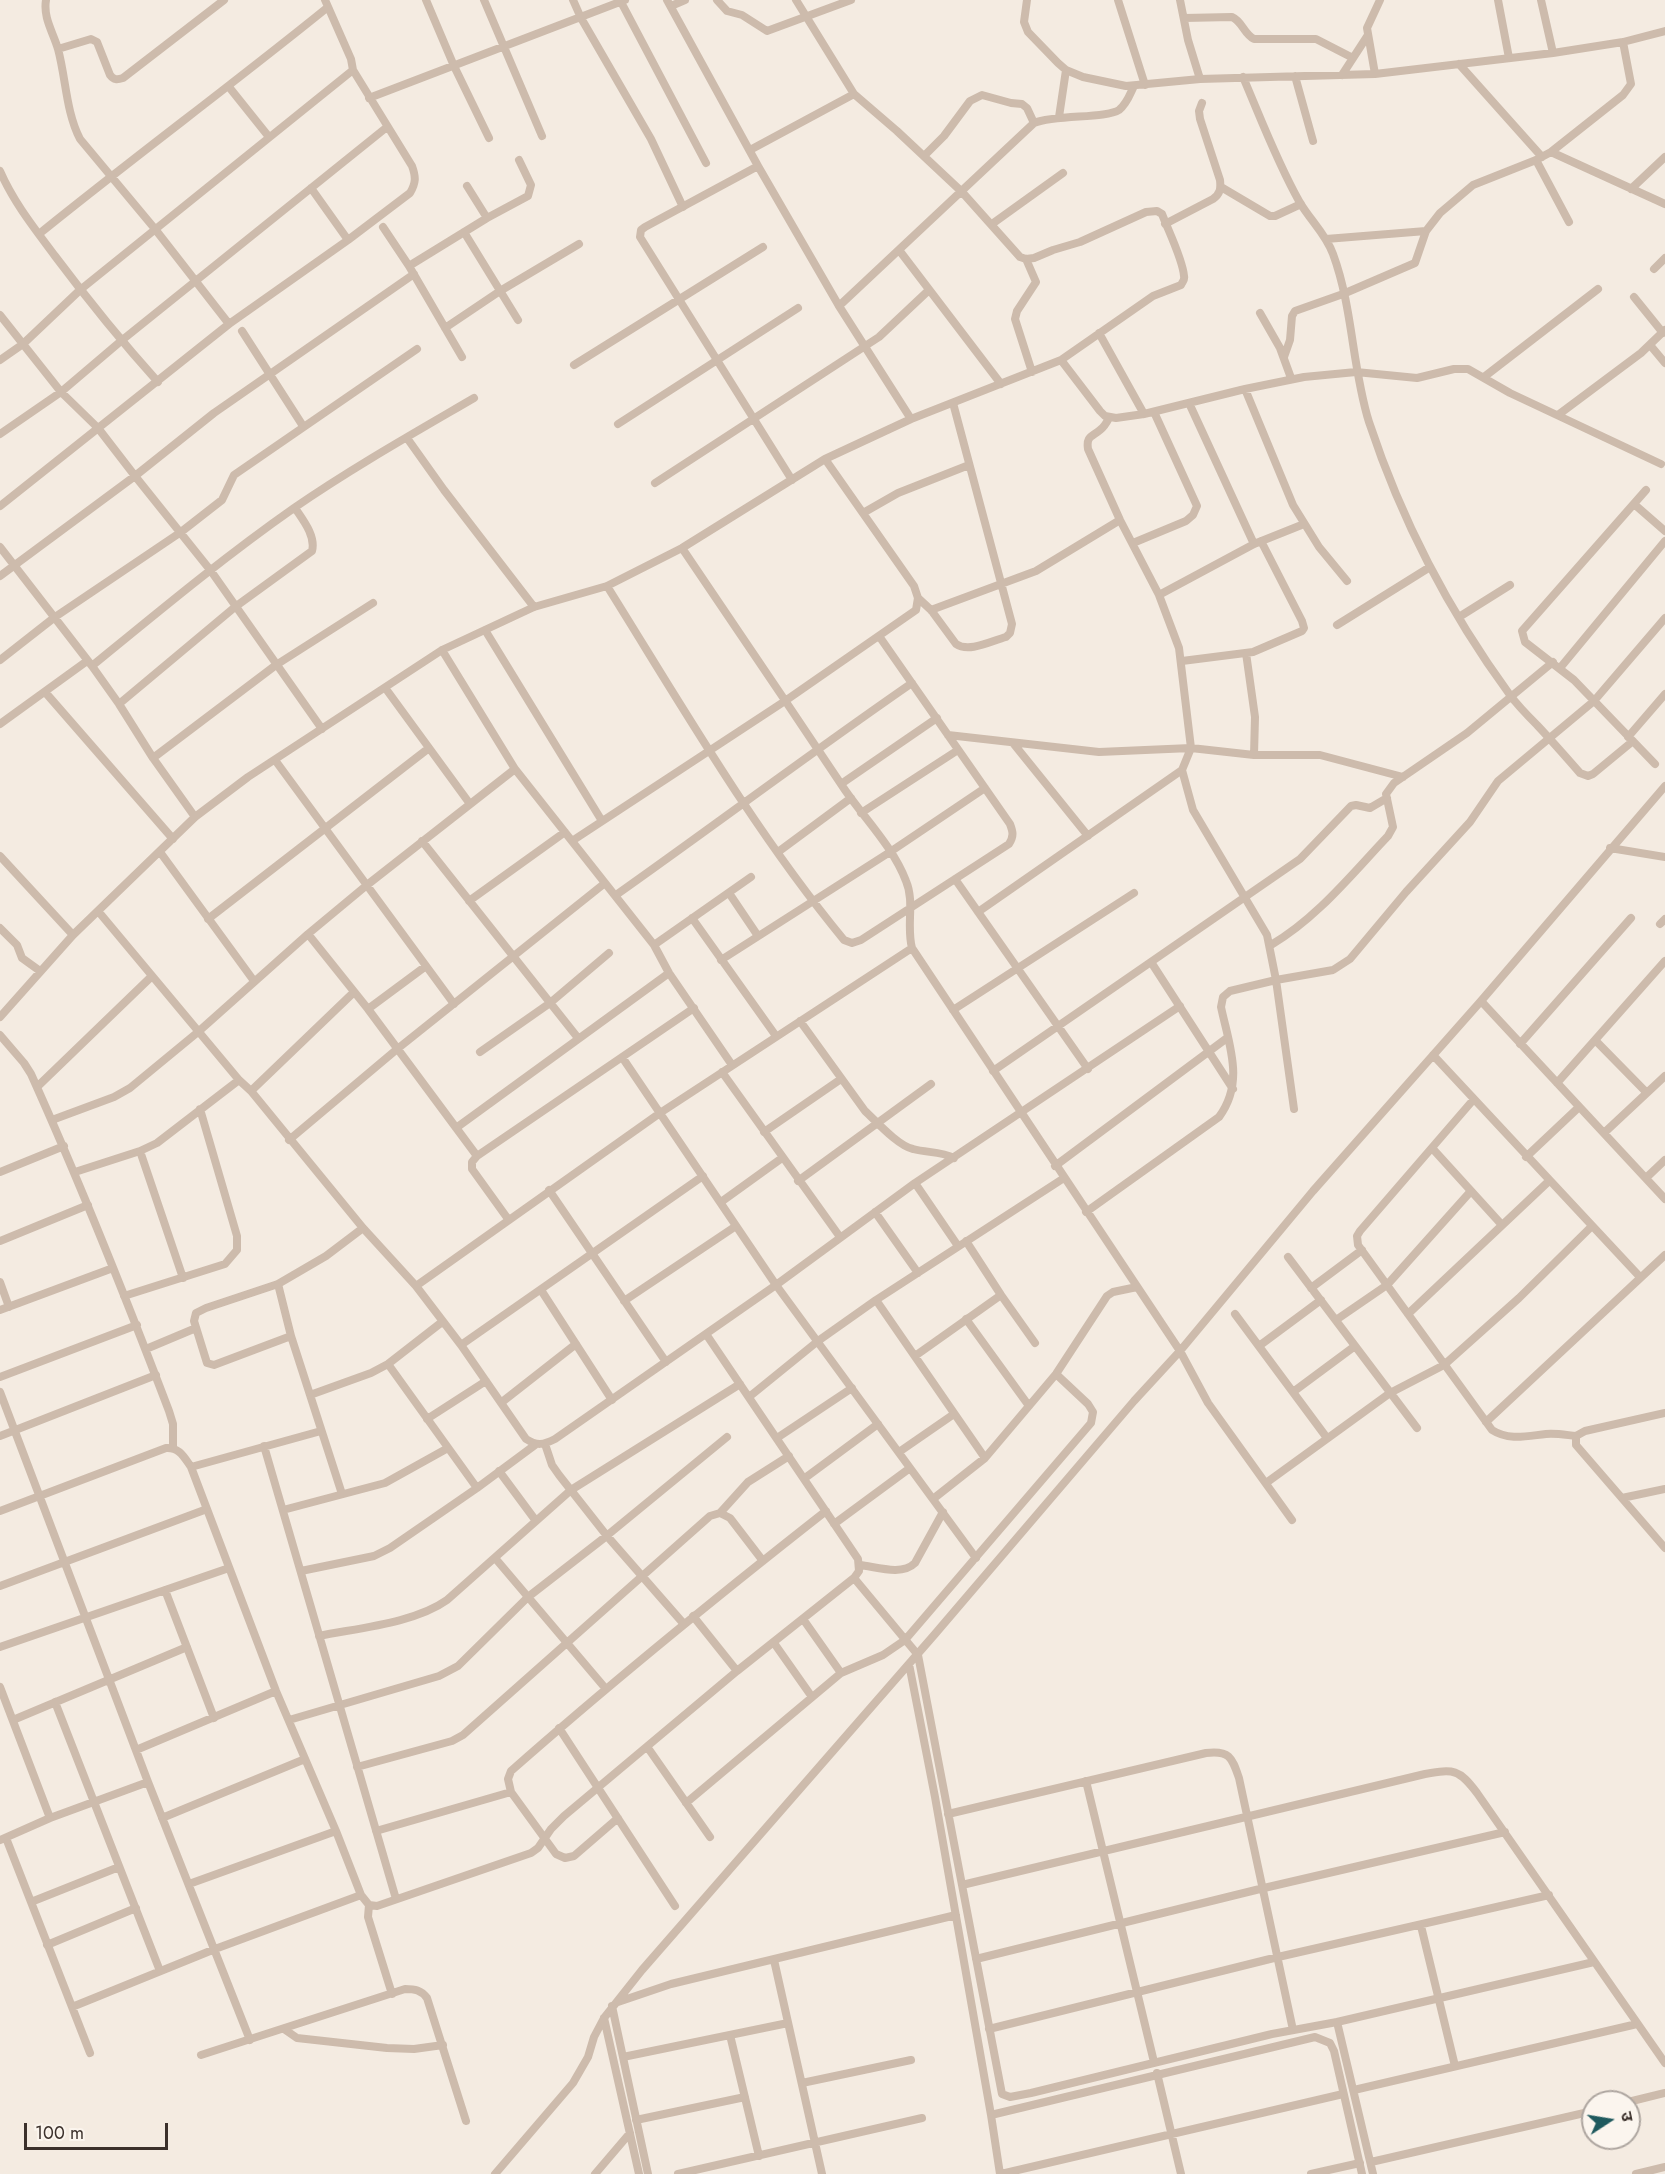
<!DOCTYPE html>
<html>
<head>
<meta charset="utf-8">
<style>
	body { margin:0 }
	#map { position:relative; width:1665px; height:2174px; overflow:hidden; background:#f4ebe1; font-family:Jost,"Noto Sans Devanagari",sans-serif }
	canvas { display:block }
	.north { position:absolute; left:1581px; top:2090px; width:60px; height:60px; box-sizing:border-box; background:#fbf5ee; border:2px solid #aea6a0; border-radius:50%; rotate:78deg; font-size:16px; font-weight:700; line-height:24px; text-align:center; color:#3b302b }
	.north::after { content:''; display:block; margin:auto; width:21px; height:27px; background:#1f5a5e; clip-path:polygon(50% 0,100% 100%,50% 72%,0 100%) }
	.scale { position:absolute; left:24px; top:2123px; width:144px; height:27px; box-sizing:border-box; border:3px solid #3b302b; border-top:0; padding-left:8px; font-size:18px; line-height:21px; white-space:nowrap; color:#3b302b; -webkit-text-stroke:4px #fbf5ee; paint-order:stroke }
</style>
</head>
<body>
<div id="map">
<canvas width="1665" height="2174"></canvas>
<div class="north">उ</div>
<div class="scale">100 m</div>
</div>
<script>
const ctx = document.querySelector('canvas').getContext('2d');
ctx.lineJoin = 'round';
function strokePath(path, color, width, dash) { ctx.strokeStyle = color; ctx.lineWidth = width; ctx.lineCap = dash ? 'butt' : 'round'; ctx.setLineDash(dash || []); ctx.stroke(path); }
strokePath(new Path2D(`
	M46,0C43,18 53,32 58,49C66,79 66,112 80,139L155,229L229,324
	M426,0L454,66L489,138
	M484,0L542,136
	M573,0L581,18L651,139L683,207
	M667,0L758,166L839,306L911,419
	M717,0L727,11L742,15L767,31L851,0
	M1027,0L1024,22L1028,32L1058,63L1066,70L1083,77L1126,86L1200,79L1375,74L1553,53L1623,42L1665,31
	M1118,0L1145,85
	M1180,0L1188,40L1200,79
	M1498,0L1509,58
	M1541,0L1553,53
	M621,2L706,163
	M671,6L685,0
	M1184,18L1232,17C1242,21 1244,34 1254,39H1316L1353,58
	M58,49L91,39L97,42L110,75C114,80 117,80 123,78L224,0
	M1459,64L1542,157
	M1375,74L1367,28L1380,0
	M1342,75L1368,35
	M1295,76L1313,141
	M1243,77C1261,119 1277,162 1299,201C1309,219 1326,234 1333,254C1353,308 1352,368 1369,422C1401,519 1450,613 1510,695C1518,706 1528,716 1537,725C1552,741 1566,757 1580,773L1588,776L1593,774L1633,741
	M229,87L269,137
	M369,98L625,0
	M1059,117L1066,70
	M750,150L854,94
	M1551,152L1665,204
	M924,156L944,136L970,101L982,95L1011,103L1022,104L1027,108L1034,123
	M1536,160L1569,222
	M758,166L645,227L641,230L640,237L792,480
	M0,171C14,203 35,229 55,256C88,300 122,342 158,382
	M467,186L487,218
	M1221,187L1270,216H1275L1301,204
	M311,188L348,240
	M1631,189L1665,157
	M992,224L1063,173
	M1165,224L1213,199C1220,194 1221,189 1220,180L1200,119L1199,111L1202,103
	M383,227L409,266L462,357
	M464,232L518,320
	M39,234C134,157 233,84 328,7
	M1326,239L1426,231
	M899,250L1001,384
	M1026,259L1036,282L1017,311L1015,319L1032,372
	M409,266L487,218L528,196L531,185L519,160
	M1654,269L1665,258
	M1634,297L1663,333
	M839,306L1034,123C1057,114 1105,119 1119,110C1127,104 1130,94 1134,86
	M1260,313L1280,348L1291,378
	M0,315L61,392L98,428L135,476L214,413L414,274
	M445,328L500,291L579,244
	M242,331L303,426
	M1099,333L1144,414
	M1650,345L1665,363
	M1284,357L1290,340L1292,316L1295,311L1343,294L1415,263L1426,231L1440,213L1473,185L1536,160L1551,152L1623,95L1631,84L1623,42
	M0,360L23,344L80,290L353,70L351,59L325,0
	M1061,360L1100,411L1105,416L1116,418L1144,414L1245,389L1304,377L1356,372L1417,378L1454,369H1468L1510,393L1661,464
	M574,365L763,247
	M1484,377L1598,289
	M1245,389L1293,505L1319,547L1347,581
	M1189,403L1254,544
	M1558,415L1641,353L1665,330
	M618,424L798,308
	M0,434L61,392L121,341L387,127
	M407,438L444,490L534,607
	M655,483L879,337L929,290
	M1646,490L1522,631L1525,642L1574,680L1655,764
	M1634,504L1665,531
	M0,506L229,324L348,240L410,193C416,183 416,177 412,166L353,70
	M863,513L898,493L969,465
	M1133,543L1186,521L1193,515L1197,506L1154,412
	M0,547L92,666L119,704L153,758L195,817
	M682,548C737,629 791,709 845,790C865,819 893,847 906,881C915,902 906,926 912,948L1180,1351L1208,1403L1292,1520
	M0,576L135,476L211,571L322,729
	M607,586C682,706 754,831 844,940L852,943L861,940L1009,844C1014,836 1013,832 1010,824L879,636
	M1159,595L1254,544L1304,524
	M918,598L931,610L956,644C969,653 991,641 1006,637L1010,633L1012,624L953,403
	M931,610L1036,571L1120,520
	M1459,617L1510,585
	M1337,625L1430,567
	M485,630L602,821
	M442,650L515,769L654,945L669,973L732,1065
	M1246,653L1255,717L1254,755
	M0,660L55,617L181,532L222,500L234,475L417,349
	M1182,661L1253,652L1302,631L1304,628L1302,621L1261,541
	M92,666C158,612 224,557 294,508C352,468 414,433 474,398
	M1560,668L1665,541
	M386,689L470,804
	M45,692L173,839
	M119,704L235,607L312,551C316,536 303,520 295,508
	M0,724L87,661
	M948,735L1099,752L1191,748L1254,755H1320L1403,777
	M1628,737L1665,694
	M1013,743L1088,836
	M153,758L276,665L373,603
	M275,760L454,1004
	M1182,770L1193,810L1267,935L1276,980L1294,1109
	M841,784L937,718
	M861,813L958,750
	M422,841L578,1038
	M572,841L785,701L916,610L918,598L914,586L825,459
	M1610,848L1665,857
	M160,852L254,981
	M778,852L851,798
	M0,856L73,935
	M955,879L1088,1069
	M729,893L758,936
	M616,895C715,825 812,752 912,683
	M469,901L565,832
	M98,911L239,1080L251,1091L363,1228L416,1286L461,1345L526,1439C537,1446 543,1445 555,1439L776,1285L915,1183L1180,1006
	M978,912L1182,770L1191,748L1179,648L1159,595L1120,520L1088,449C1086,436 1092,437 1100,430C1104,427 1107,422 1109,418
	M692,918L776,1036
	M208,919L429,748
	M1660,924L1665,919
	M0,928L17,945L22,958L40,971
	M308,934L368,1009L477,1156
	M654,945L751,877
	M1271,945C1317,918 1351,875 1388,836L1393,827L1386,794L1394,783L1467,733L1553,662
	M721,960L890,852L985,788
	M1151,962L1233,1089
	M1481,1001L1665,1199
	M368,1009L426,966
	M953,1010L1134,893
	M0,1017L73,935L195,817L248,777L442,650L534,607L607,586L682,548L825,459L911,419L1061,360L1153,296L1181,285C1183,281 1185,280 1184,276C1183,260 1168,230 1162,214L1157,211L1146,212L1080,242L1053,250L1034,258L1026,259L1020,257L962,192L897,131L854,94L796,0
	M800,1021L865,1111C876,1121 898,1146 913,1149C927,1153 941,1151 954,1158
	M0,1035L24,1063L31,1074C81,1185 126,1298 169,1411L173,1424V1447
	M1595,1040L1647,1093
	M1520,1044L1631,918
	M480,1052L550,1003L609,953
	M1433,1055L1640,1277
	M622,1057L776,1285L976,1558
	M993,1071L1300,859L1351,806L1356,805L1370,808L1387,798
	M722,1072L840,1237
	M1557,1083L1665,961
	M37,1087L152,976
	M251,1091L353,993
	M1474,1099L1360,1231L1357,1236L1358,1245L1492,1430C1509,1441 1527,1436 1546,1434C1556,1433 1566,1435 1576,1436
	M52,1120L114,1097L130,1088L198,1032L308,934L367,885L515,769
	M456,1128L669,973
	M764,1132L841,1079
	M1604,1133L1665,1076
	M289,1140L396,1050L605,883
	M1432,1148L1502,1225
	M140,1151L183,1278
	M1526,1157L1579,1107
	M1055,1166L1227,1038
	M0,1172L64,1146
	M75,1172L140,1151L157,1143L239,1080
	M1646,1178L1665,1160
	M798,1181L931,1084
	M915,1183L958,1246
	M549,1190L666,1362
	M721,1202L782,1158
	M875,1212L918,1273
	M1086,1212L1219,1117C1245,1082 1229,1045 1221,1007L1223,997L1230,991L1276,980L1333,970L1350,959L1406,892L1470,822L1498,781L1594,701L1665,618
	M508,1219L472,1169V1162L477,1156L694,1008
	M0,1241L88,1205
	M966,1241L1001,1295L1035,1343
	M1288,1257L1417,1428
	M0,1282L9,1307
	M278,1284L291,1336L342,1494
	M416,1286L660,1113L912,948
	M1311,1288L1362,1250
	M541,1290L612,1400
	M124,1296L225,1264L237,1250V1236L200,1109
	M876,1300L985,1458
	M624,1301L736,1226
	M0,1310L113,1268
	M1235,1314L1327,1438
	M1408,1314L1549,1181
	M966,1319L1029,1406
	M1336,1320L1387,1285L1471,1191
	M291,1336L214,1365L207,1363L194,1321L196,1313L206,1308L278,1284L326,1256L363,1228
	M461,1345L703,1176
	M1259,1346L1321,1300
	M146,1349L196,1328
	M915,1356L1001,1295
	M388,1364L477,1488
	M0,1377L137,1325
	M0,1392L148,1782L250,2040
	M1293,1392L1355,1346
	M310,1395L371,1373L388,1364L442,1322
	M749,1397L818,1341L876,1300L1064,1178
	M502,1402L576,1344
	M1665,1413L1585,1431L1576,1436V1445L1665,1548
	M427,1419L486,1381
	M1486,1422L1665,1255
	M0,1436L156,1375
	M777,1438L852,1388
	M545,1444L552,1465L559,1475L607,1536L683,1623
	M264,1446L396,1899
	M899,1452L954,1414
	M191,1467L321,1431
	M499,1471L536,1521
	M805,1478L878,1424
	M1266,1483L1390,1393L1444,1365L1519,1298L1592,1226
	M1622,1498L1665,1489
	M933,1499L985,1458L1056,1374L1107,1296L1113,1292L1137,1287
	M283,1510L385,1483L448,1448
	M0,1511L166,1448C179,1447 184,1457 191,1467L276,1691L336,1831L361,1895L369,1905L377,1906L531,1853L538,1848L551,1829L564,1816L737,1671L854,1578L859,1571L858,1559L706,1334
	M720,1513L748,1482L789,1456
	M834,1524L910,1468
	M495,1558L606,1689
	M860,1565C877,1567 902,1576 915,1563L943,1512
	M301,1571L374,1556L390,1548L477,1488L535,1445
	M854,1578L918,1655L1002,2094L1010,2097L1031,2093L1272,2034L1337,2022L1373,2174
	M0,1586L207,1509
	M165,1590L214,1718
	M693,1616L737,1671
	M803,1619L841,1673
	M319,1636C358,1628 415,1623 447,1600L571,1490L740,1384
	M774,1643L812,1697
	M0,1647L229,1568
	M909,1664L935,1797L991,2115L1315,2037L1330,2043L1334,2051L1362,2174
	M0,1687L50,1818
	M55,1702L160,1971
	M13,1720L187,1647
	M289,1720L439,1676L458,1666L528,1597L604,1538L727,1437
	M559,1728L675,1906
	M648,1748L710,1837
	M136,1750L276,1691
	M357,1767L452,1741L463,1735L710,1516L720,1513L730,1518L763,1561
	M1086,1781L1154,2062
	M686,1803L841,1673L883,1655L905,1640L1091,1423L1093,1412L1088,1404L1056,1374
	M948,1814L1206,1753C1230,1750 1232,1758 1239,1778L1293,2030
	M162,1818L305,1759
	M618,1818L574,1856L565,1858L556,1854L511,1792L508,1779L511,1771C613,1681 719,1595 826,1511
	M376,1831L511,1792
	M6,1838L90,2053
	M0,1840L50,1818L148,1782
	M189,1884L336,1831
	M962,1885L1425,1774C1454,1769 1459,1769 1477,1793L1665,2063
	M31,1902L119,1867
	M369,1905L368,1917L392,1994
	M1421,1926L1455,2066
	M47,1945L136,1908
	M976,1959L1264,1888L1505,1832
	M774,1960L822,2174
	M618,2002L671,1984L956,1915
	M612,2006L648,2174
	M72,2007L215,1949L361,1895
	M604,2018L639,2174
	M1337,2022L1594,1962
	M284,2029L297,2038L387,2048L414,2049L443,2045
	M989,2029L1278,1957L1549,1895
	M730,2035L759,2156
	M201,2055L405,1989C415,1989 421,1990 427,1998L466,2121
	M623,2057L788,2023
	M1157,2073L1181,2174
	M802,2083L911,2060
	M1354,2090L1637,2024
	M1628,2102L1665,2093
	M991,2115L1000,2174
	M636,2120L745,2097
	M1371,2162L1593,2111
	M495,2174L573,2083L588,2057L594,2037L604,2018L642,1970L935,1634L1134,1401L1180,1351L1313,1191L1481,1001L1665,786
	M595,2174L630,2133
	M678,2174L922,2118
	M1001,2174L1343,2094
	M1311,2174L1360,2163
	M1636,2174L1665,2167`), '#cdbbac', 8);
</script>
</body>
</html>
